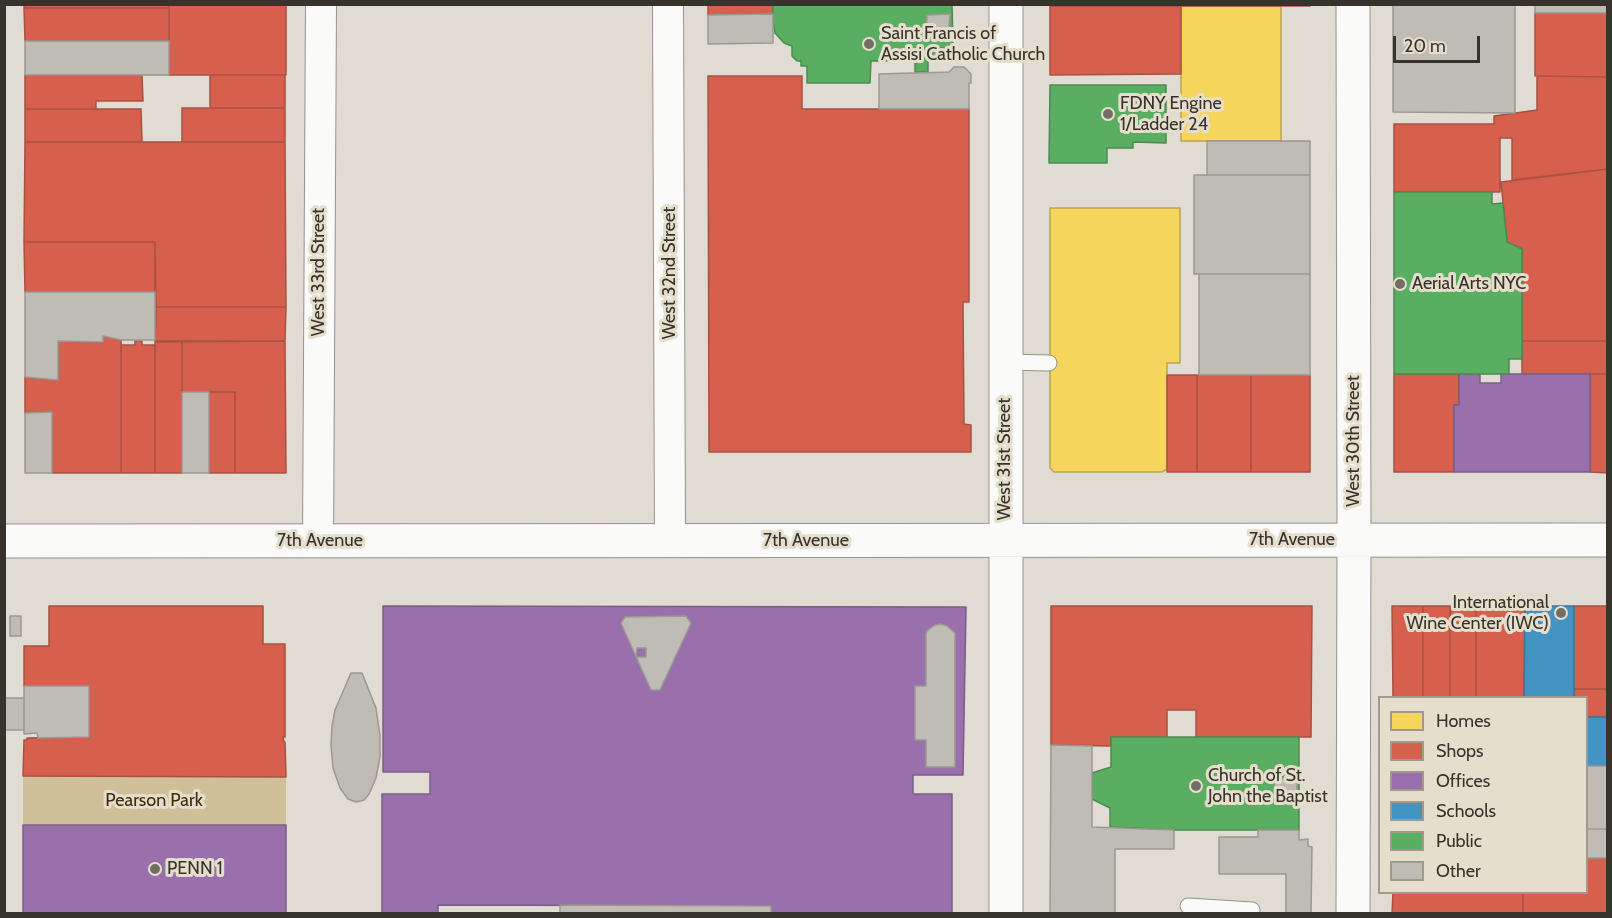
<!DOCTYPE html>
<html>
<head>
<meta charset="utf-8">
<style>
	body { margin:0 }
	#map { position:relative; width:1612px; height:918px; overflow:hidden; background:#e0dcd3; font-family:Cabin,sans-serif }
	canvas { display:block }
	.frame { position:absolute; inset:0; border:6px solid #36332c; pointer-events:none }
	.legend { position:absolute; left:1378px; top:696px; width:210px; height:198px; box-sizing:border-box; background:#e6decd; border:2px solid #a09a8d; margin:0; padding:8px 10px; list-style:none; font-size:18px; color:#36332c }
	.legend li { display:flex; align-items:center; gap:12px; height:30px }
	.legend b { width:30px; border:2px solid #a09a8d }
	.scale { position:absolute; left:1393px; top:36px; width:87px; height:27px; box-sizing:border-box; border:3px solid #36332c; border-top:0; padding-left:8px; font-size:18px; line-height:21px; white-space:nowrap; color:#36332c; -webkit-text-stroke:4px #e6decd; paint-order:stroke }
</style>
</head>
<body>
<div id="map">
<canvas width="1612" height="918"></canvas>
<div class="frame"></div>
<ul class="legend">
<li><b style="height:16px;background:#f6d55c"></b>Homes</li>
<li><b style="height:16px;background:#d6604d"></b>Shops</li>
<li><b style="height:16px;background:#9970ab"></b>Offices</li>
<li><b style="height:16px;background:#4393c3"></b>Schools</li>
<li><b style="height:16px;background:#5aae61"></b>Public</li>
<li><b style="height:16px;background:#bfbcb5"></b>Other</li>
</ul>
<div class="scale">20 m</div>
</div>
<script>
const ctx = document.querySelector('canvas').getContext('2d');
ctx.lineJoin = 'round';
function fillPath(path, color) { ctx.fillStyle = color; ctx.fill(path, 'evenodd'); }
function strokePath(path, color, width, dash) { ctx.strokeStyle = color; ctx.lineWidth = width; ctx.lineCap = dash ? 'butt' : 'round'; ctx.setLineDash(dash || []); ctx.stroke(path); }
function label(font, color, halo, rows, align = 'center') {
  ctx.font = font + ' Cabin,sans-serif'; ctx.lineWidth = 6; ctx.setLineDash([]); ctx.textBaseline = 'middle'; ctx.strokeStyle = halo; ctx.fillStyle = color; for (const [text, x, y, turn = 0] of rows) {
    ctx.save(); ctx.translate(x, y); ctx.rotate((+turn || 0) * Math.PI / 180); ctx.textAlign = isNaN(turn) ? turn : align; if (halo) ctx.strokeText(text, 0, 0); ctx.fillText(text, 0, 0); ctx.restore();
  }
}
fillPath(new Path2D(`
	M23,776L286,777V825H23Z`), '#d0c09a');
const homes = new Path2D(`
	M1181,6H1281V141H1181Z
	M1050,208H1180V363H1167V469L1162,472H1054L1050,468Z`);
fillPath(homes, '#f6d55c');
strokePath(homes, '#bca44e', 1.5);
const shops = new Path2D(`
	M24,4H169V8H24Z
	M169,4H286V75H169Z
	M708,4H773V14L708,15Z
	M1050,4H1310V6H1050Z
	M1050,6H1181V74L1050,75Z
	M24,8H169V41H25Z
	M1535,13H1608V77L1535,76Z
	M25,75H142L143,101H96V109H25Z
	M210,75H285V108H210Z
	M708,76H802V109H969V302H963L964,424L971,425V452H709Z
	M1537,76L1608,77V169L1512,180V138H1500V192H1394V124H1494V116L1537,110Z
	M182,108H285V142H182Z
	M25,109H141L142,142H25Z
	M25,142H285L286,307H156L155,242H24Z
	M1608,169V341H1522V249L1507,242L1501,182Z
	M24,242H155V292H25Z
	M156,307H286L285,341L155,342Z
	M103,336L121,340V473H52V412L25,413V377L58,380V341L103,342Z
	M135,341H142V345H155V473H121V345H135Z
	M182,341V473H155V341Z
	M182,341H285L286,473H235V392H182Z
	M1522,341H1608V374H1522Z
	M1394,374H1459V405H1454V472H1394Z
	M1590,374H1608V473L1590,472Z
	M1167,375H1197V472H1167Z
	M1197,375H1251V472H1197Z
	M1251,375H1310V472H1251Z
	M209,392H235V473H209Z
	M49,606H263V644H285V737H283L284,742H285L286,777L23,776L24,740H27V738L89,737V686H24V646H49Z
	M1051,606H1312L1311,737H1196V710H1167V737H1111V746L1051,745Z
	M1392,606H1423V698H1393Z
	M1423,606H1450V698H1423Z
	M1450,606H1476V698H1450Z
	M1476,606H1525L1524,698H1476Z
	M1574,606H1608V689H1574Z
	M1574,689H1608V717H1586V698H1574Z
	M1586,858H1608V914H1523V892H1586Z
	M1393,892H1523V914H1392Z`);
fillPath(shops, '#d6604d');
strokePath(shops, '#a65243', 1.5);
const offices = new Path2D(`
	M1459,374H1480V383H1501V374H1590V472H1454V405H1459Z
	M383,606L966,607L963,775H913V794H952V914H771V906L438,905V914H382V794H430V772H383Z
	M23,825H286V914H23Z`);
fillPath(offices, '#9970ab');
strokePath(offices, '#7b5e85', 1.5);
const schools = new Path2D(`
	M1525,606H1574V698H1524Z
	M1586,717H1608V766H1586Z`);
fillPath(schools, '#4393c3');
strokePath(schools, '#3f7696', 1.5);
const public = new Path2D(`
	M773,4H952L953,43L948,48H940V61H928V72H915V61H871L870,83H807V66H801V61H797L792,56V46L784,43L775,33L773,22Z
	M1050,85H1166V143L1133,142V148H1107V163H1049Z
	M1394,192H1492V204L1503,203L1507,242L1522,249V359H1509V374H1394Z
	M1111,737H1299V830H1174L1110,827V808L1092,799V773L1111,767Z`);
fillPath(public, '#5aae61');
strokePath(public, '#4f8951', 1.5);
const building = new Path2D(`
	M1393,4H1515V113L1393,112Z
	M1535,4H1608V13H1535Z
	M773,14V43L708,44V15Z
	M950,14L948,37H926L927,15Z
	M25,41H169V75H25Z
	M954,67H964L971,74V83H969V109H879V74L949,72Z
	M1207,141H1310V175H1207Z
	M1194,175H1310V274H1194Z
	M1199,274H1310V375H1199Z
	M25,292H155V340H121L103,336V342L58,341V380L25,377Z
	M182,392H209V473H182Z
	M52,412V473H25V413Z
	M10,616H21V636H10Z
	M686,616L691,623L660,690H651L621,623L625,617Z
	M935,625L941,624L947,626L955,633V767H926V740H915V686H926V633L928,630Z
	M637,648H646V657H636Z
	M351,673H362L376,708L380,736V757L376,778L369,794L364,800L356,802L348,799L340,788L333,768L331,745L332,726L335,710Z
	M24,686H89V737L38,738L37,733L24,734Z
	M4,698H24V730H4Z
	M1051,745L1092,746V827L1174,830V849H1115V914H1050Z
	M1586,766H1608V829H1586Z
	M1274,778L1297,780V805L1275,804Z
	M1586,829H1608V858H1586Z
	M1258,830H1299V840L1308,839V846L1312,847L1311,914H1286V874H1219V837H1258Z
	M560,905L771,906V914H560Z`);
fillPath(building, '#bfbcb5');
strokePath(building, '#9c9892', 1.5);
const lane = new Path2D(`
	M1005,362L1049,363
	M1188,906L1252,910V914`);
const street = new Path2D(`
	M668,4L670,541
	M318,540L321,4`);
const secondary = new Path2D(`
	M1353,4L1354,540L1353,914
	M4,541L1608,540
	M1006,914V4`);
strokePath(lane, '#97938d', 17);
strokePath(street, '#97938d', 32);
strokePath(secondary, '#97938d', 35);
strokePath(lane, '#fafaf8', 15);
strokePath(street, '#fafaf8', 30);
strokePath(secondary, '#fafaf8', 33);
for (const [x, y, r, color] of [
	[869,44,6,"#726e66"],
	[1108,114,6,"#726e66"],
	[1400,284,6,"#726e66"],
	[1561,613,6,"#726e66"],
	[1196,786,6,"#726e66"],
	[155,869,6,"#726e66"]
]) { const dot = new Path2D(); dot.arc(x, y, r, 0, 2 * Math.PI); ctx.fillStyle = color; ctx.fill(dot); strokePath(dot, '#e6decd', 2); }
label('18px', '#36332c', '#e6decd', [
	["Saint Francis of",881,34],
	["Assisi Catholic Church",881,55],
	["FDNY Engine",1120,104],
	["1/Ladder 24",1120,125],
	["Aerial Arts NYC",1412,284],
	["International",1549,603,"right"],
	["Wine Center (IWC)",1549,624,"right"],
	["Church of St.",1208,776],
	["John the Baptist",1208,797],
	["PENN 1",167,869]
], 'left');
label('18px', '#36332c', '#e6decd', [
	["West 33rd Street",319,272,-90],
	["West 32nd Street",670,273,-90],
	["West 30th Street",1354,441,-90],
	["West 31st Street",1005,459,-90],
	["7th Avenue",1292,540],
	["7th Avenue",320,541],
	["7th Avenue",806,541]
]);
label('18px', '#3e2f05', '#e6decd', [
	["Pearson Park",154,801]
]);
</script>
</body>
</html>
